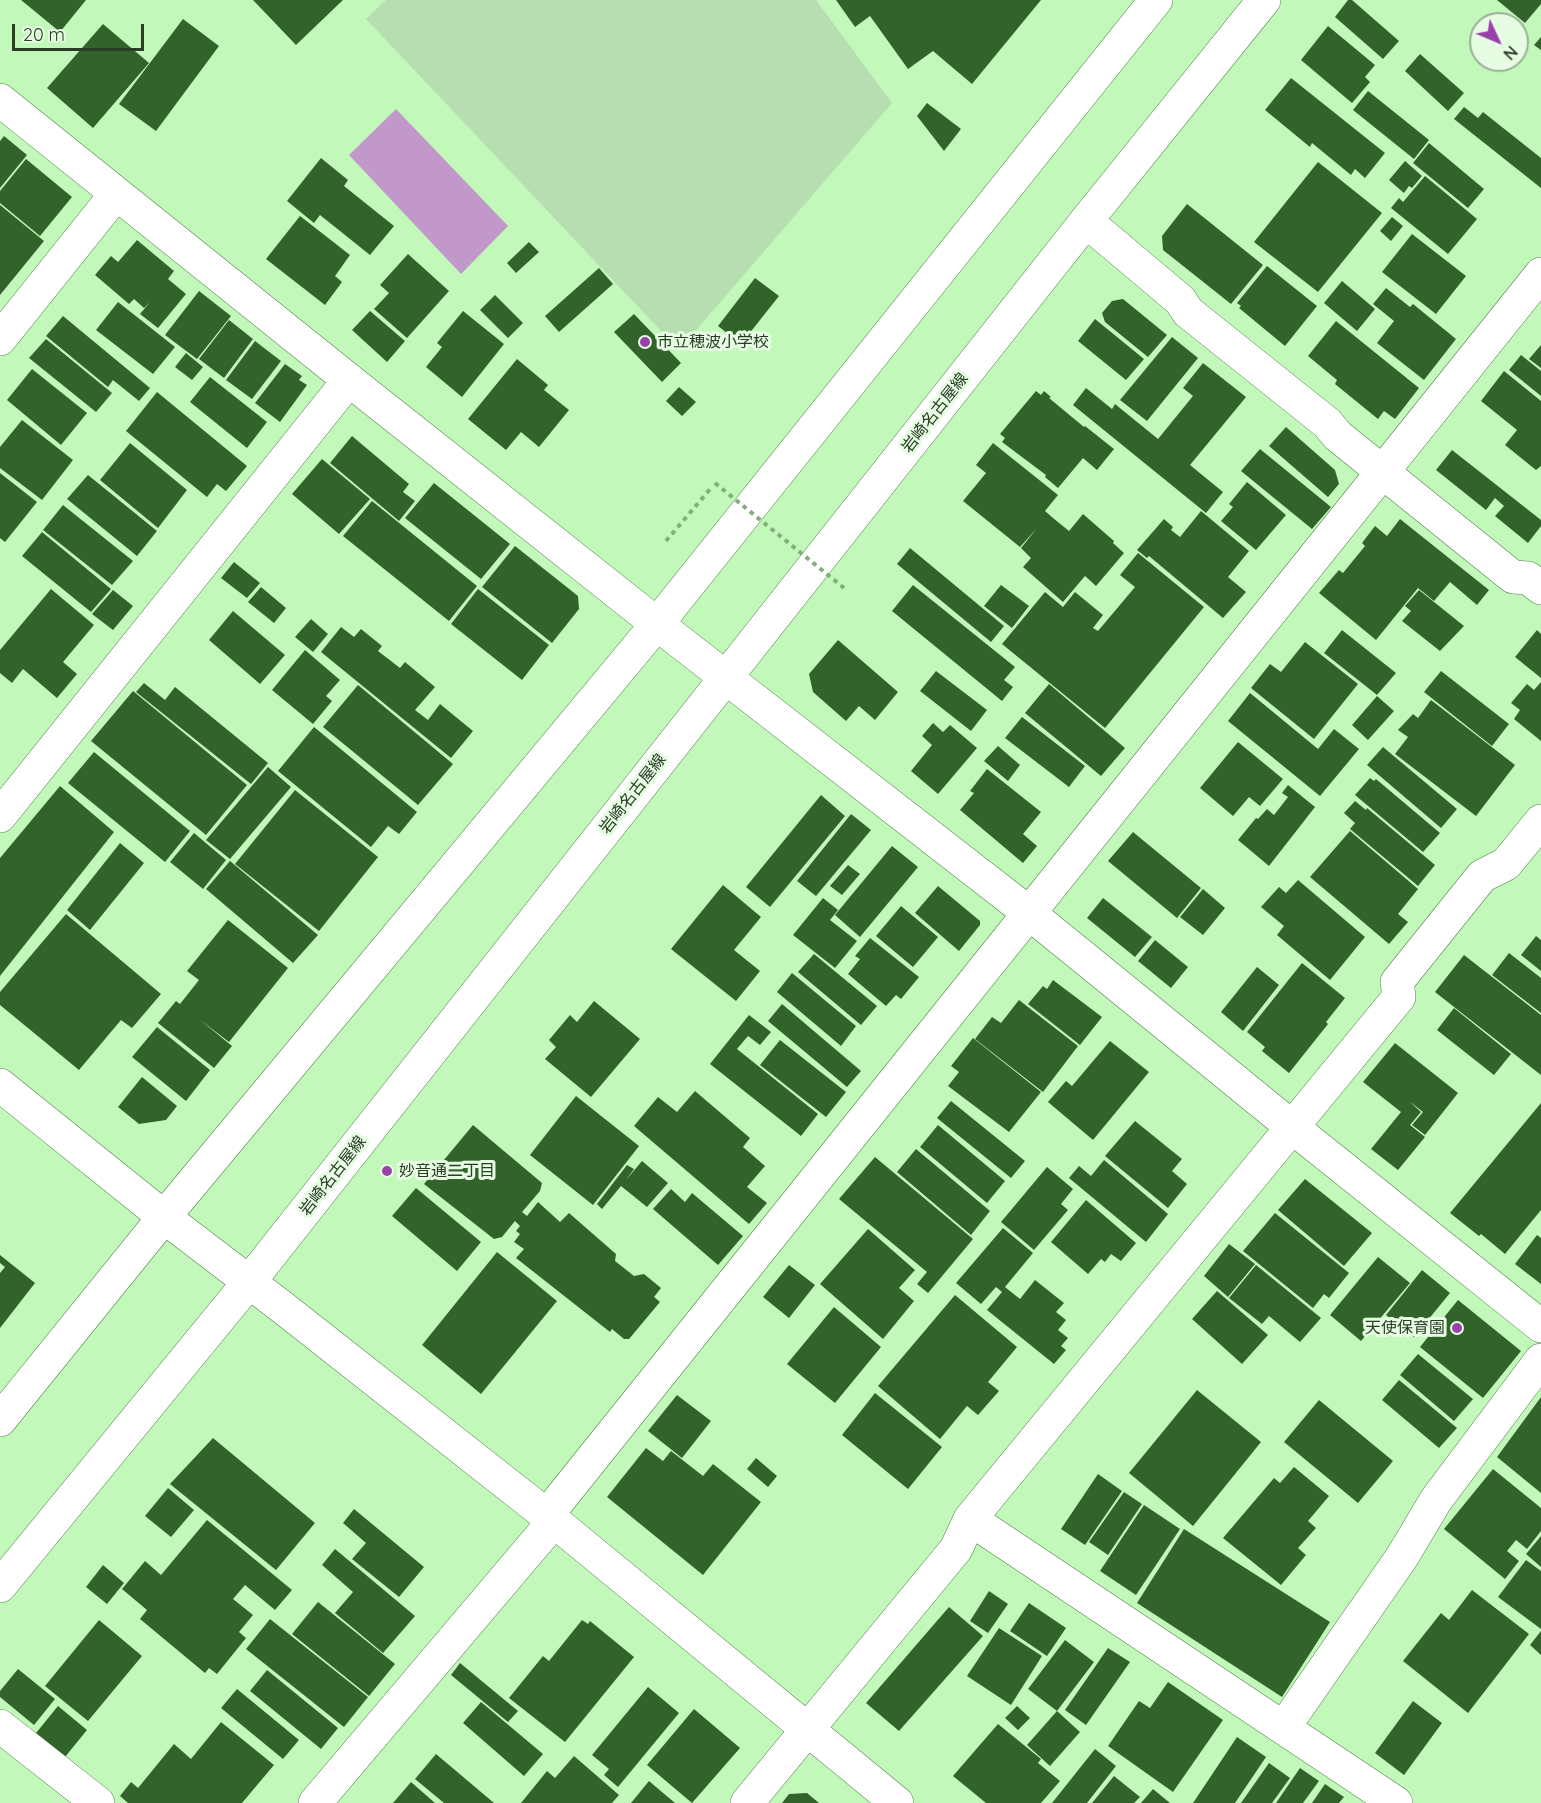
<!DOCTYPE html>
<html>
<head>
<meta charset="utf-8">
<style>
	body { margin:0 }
	#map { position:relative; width:1541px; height:1803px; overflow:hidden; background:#c2f9ba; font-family:Quicksand,sans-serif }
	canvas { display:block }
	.north { position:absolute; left:1469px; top:12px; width:60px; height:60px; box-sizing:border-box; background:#e6fce3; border:2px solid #9ab097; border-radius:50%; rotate:134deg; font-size:16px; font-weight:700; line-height:24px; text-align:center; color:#293e25 }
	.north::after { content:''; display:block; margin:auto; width:21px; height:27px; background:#9a40ab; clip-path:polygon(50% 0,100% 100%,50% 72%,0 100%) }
	.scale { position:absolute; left:12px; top:24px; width:132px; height:27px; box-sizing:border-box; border:3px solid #293e25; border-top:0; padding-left:8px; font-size:18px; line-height:21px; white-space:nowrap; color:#293e25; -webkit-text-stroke:4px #e6fce3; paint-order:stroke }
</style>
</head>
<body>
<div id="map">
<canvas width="1541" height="1803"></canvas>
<div class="north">N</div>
<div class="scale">20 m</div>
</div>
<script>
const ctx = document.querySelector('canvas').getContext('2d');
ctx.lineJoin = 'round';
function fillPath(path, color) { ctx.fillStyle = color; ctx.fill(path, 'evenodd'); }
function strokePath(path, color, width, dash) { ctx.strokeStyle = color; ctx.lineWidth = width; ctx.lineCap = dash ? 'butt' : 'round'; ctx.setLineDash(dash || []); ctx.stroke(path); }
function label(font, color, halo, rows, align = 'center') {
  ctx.font = font + ' Quicksand,"Noto Sans JP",sans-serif'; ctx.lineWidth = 6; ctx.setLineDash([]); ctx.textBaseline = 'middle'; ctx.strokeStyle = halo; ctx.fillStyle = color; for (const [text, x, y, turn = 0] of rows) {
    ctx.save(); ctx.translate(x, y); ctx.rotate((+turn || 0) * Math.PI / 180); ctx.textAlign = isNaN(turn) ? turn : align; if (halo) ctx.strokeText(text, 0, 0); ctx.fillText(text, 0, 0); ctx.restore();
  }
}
fillPath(new Path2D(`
	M386,0H816L892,103L679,350L366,19Z`), '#b7deb1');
fillPath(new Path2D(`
	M396,109L508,226L461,274L349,155Z`), '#c198c9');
fillPath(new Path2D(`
	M21,0H86L60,32Z
	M253,0H343L296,45Z
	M836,0H1041L972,84L933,51L908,69L870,16L855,27Z
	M1348,0H1352L1399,41L1383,59L1335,17Z
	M1497,0H1541V4L1525,23Z
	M183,19L219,46L156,131L119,104Z
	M103,24L149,63L93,128L47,88Z
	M1328,26L1375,65L1365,77L1370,82L1352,103L1301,60Z
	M1541,37V50L1534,45Z
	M1420,54L1464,93L1448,111L1405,71Z
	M1291,78L1385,153L1365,178L1355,169L1351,175L1312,143L1310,147L1265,110Z
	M1368,91L1429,140L1414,159L1353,110Z
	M927,103L961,129L944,151L917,116Z
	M1464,107L1478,118L1483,112L1541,158V188L1454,119Z
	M4,136L27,155L0,188V141Z
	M1429,143L1484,189L1468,208L1413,163Z
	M321,158L348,180L344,186L394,226L370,255L320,215L314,223L287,201Z
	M26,159L72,197L40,236L0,203V191Z
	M1405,161L1422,176L1412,188L1409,186L1404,193L1389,180Z
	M1318,162L1382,213L1318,292L1254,242Z
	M1425,176L1477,219L1448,254L1391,208L1399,198L1403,202Z
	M1187,204L1263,265L1231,304L1163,250L1162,236Z
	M0,205L44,241L0,295Z
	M300,216L350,255L335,276L342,282L325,305L266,259Z
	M1392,217L1403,226L1391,241L1380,231Z
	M1412,234L1466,276L1436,314L1382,272Z
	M137,240L174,271L168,279L186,294L158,328L140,314L150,302L144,308L134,299L129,304L95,275L111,256L118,262Z
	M529,242L539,252L516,273L507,263Z
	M408,254L449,291L407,338L374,309L389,293L380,285Z
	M1267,266L1317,306L1285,346L1239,308L1241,306L1237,303Z
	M599,268L613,284L559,332L545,316Z
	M755,278L779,296L741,344L718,326Z
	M1342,281L1375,309L1357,331L1324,303Z
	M1386,288L1410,307L1413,304L1456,339L1424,380L1377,343L1394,321L1373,304Z
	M199,291L231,316L197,359L165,335Z
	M495,295L523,323L508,338L480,310Z
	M1123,299L1167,335L1148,357L1105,322L1102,313L1112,301Z
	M118,302L175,347L153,374L96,330Z
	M370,311L405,341L387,362L352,330Z
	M463,311L504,344L462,397L426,367L442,347L437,343Z
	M634,314L681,363L662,382L614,332Z
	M63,316L150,388L139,401L113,380L108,387L46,336Z
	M1095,319L1144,359L1126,380L1078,341Z
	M229,320L253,339L224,378L199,359Z
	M1336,321L1419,388L1395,419L1384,411L1378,419L1335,384L1337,380L1308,356Z
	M1172,337L1198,358L1147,421L1120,400Z
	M46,339L112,393L96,412L29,358Z
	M255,341L281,361L252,399L226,380Z
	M1541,345V368L1529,359Z
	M186,353L203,367L192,380L175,367Z
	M1521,355L1541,371V396L1509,370Z
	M517,359L548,385L544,390L569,410L539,447L521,432L506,450L468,419Z
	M1203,363L1246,397L1190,465L1223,492L1206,513L1073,405L1086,388L1112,409L1115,404L1158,439L1193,396L1183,388Z
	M285,364L302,376L299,380L307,385L280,422L255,403Z
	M32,369L87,413L61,445L7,400Z
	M1504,371L1541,401V466L1536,470L1505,445L1517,430L1481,401Z
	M210,377L267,422L247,448L190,402Z
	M679,387L696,402L682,416L666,401Z
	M1036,391L1041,395L1044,391L1051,397L1049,398L1084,427L1085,426L1114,449L1097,470L1083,458L1058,488L1045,477L1046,475L1002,442L1005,438L1000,434Z
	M157,392L247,466L226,491L217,484L207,497L126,431Z
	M22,420L73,460L42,500L0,468V447Z
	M1286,427L1335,470L1339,484L1328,497L1269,446Z
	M352,436L409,484L403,492L415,501L399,521L330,463Z
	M130,443L187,490L158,528L100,480Z
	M993,443L1058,495L1045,511L1053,518L1041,532L1053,518L1069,531L1083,514L1114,541L1113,543L1124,553L1096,586L1085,576L1063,602L1023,567L1031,558L1021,548L1037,528L1020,547L963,501L986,473L976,465Z
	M1260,449L1331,507L1312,529L1241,471Z
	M1452,450L1541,520V526L1528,543L1495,516L1504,506L1495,498L1486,510L1436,470Z
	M322,459L370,499L339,534L292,494Z
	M0,473L37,502L5,542L0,538Z
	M88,475L157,531L137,556L67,499Z
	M1247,482L1286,515L1256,550L1221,521L1233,507L1229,504Z
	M434,483L510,544L481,579L405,518Z
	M372,501L477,586L449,621L343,536Z
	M63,505L133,561L112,585L43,530Z
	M1201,511L1249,551L1228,577L1246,592L1223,618L1149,556L1147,558L1137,550L1164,519L1173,527L1171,530L1180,537Z
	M1400,519L1489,590L1477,605L1450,582L1434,601L1418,588L1376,640L1319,593L1339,570L1343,573L1365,546L1362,543L1375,526L1387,536Z
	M42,532L111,589L91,612L22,556Z
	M515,546L578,596L579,609L552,643L482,587Z
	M910,548L1004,626L991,642L897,564Z
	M1138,553L1204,607L1105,728L1002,644L1045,592L1063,607L1075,592L1103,615L1093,628L1098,631L1135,587L1120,575Z
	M234,562L260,583L247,598L221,578Z
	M913,585L1015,667L1004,680L1013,687L1002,701L892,611Z
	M1001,585L1029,606L1012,628L984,606Z
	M261,587L286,608L274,623L248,602Z
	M51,589L94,625L63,662L77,674L57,698L23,669L12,683L0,673V650Z
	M478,589L549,645L522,680L451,624Z
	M113,590L133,606L113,630L92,614Z
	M1419,590L1464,626L1440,651L1402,621L1411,611L1405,606Z
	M233,611L285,655L260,684L209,640Z
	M311,619L328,634L313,652L295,637Z
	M341,627L354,637L361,629L382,646L378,651L400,668L405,662L435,687L415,710L428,720L440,704L473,731L451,758L321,652Z
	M1342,630L1396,673L1377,695L1324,653Z
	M1537,630L1541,634V678L1515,657Z
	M838,640L898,692L875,720L859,706L846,721L813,692L809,674Z
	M1305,642L1358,684L1314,739L1251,688L1270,664L1281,672Z
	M305,650L340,680L326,696L332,701L313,724L272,690Z
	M936,671L987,710L971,731L920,691Z
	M1441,671L1509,724L1492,746L1424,692Z
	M1541,682V741L1514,719L1520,710L1511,703L1527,684L1534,690Z
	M144,683L165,700L175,687L268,763L251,784L136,692Z
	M1049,684L1125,748L1101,776L1025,713Z
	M358,685L453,764L418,805L323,727Z
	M133,691L247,785L206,835L91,741Z
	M1250,693L1318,749L1334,729L1359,749L1320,796L1228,721Z
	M1377,696L1394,711L1368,740L1352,725Z
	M1431,700L1515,765L1476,816L1395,754L1408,737L1398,730L1413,714L1418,718Z
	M1022,717L1085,766L1069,787L1005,738Z
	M933,723L943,732L950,725L977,748L938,794L911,771L932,745L922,736Z
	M314,727L417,812L399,834L388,826L371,847L278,771Z
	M1238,742L1283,779L1260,806L1249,797L1233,816L1200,788Z
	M998,746L1020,765L1008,781L984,761Z
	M1383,747L1457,809L1441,828L1367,765Z
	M94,752L190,831L165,862L68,783Z
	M268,767L291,787L230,859L206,840Z
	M987,769L1041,812L1023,834L1037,846L1023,863L960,810L974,793L970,791Z
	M1370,778L1374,781L1376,779L1440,833L1423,852L1355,795Z
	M1288,785L1315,807L1269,866L1238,840L1256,818L1258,819L1267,809L1274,815L1288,797L1282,793Z
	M60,786L114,832L0,976V858Z
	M295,790L378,857L319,931L235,864Z
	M821,795L845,816L770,907L746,887Z
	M1355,801L1366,810L1367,808L1435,865L1418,886L1350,829L1355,823L1344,813Z
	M851,814L871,830L816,896L797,881Z
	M1350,831L1418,889L1398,914L1408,922L1389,944L1310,877Z
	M1133,832L1201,888L1177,918L1108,861Z
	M194,833L226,860L203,889L170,862Z
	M120,843L144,863L90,930L67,910Z
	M892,846L918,867L860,937L835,915Z
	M230,861L318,935L293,963L206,889Z
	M848,865L860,874L842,895L830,886Z
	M1298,880L1365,937L1330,980L1277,935L1284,926L1261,907L1279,887L1286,893Z
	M723,885L761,917L734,950L760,971L736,1001L671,949Z
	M938,886L980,921V925L959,951L915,913Z
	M1203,889L1225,908L1203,935L1180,917Z
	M823,898L838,910L830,920L857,941L835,968L793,935Z
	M1103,898L1152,937L1135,957L1087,918Z
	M901,906L938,937L913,967L876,936Z
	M66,914L161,994L132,1028L121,1020L79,1070L0,1005V992Z
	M228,920L288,968L229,1042L199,1019L232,1046L214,1068L158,1023L176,1001L180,1004L199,980L187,971Z
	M1536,936L1541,940V971L1521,955Z
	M870,938L919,977L901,999L896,995L886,1006L848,974L860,959L855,956Z
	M1155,940L1188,967L1171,988L1138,961Z
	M1509,953L1541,978V1013L1492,975Z
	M814,954L877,1006L861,1025L798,972Z
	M1464,955L1541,1015V1075L1435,992Z
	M1302,963L1345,998L1326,1022L1328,1024L1289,1073L1262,1051L1265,1047L1247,1032Z
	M1257,967L1279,985L1243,1031L1221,1012Z
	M792,973L856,1026L841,1046L777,992Z
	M1053,980L1102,1017L1080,1045L1028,1004L1043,986L1047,989Z
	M1019,1000L1078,1046L1043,1092L975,1039L992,1017L1001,1023Z
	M594,1001L640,1039L591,1097L545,1059L556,1047L549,1040L570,1015L577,1022Z
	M782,1004L861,1071L847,1087L768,1021Z
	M1454,1008L1511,1054L1494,1075L1437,1030Z
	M749,1015L771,1032L760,1045L748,1036L737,1049L818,1114L801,1136L710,1064Z
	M157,1027L210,1070L186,1101L132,1057Z
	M973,1038L1041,1092L1009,1132L948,1086L959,1072L951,1066Z
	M780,1040L846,1092L826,1117L760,1065Z
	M1110,1041L1149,1072L1093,1140L1048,1102L1066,1081L1072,1086Z
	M1395,1043L1458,1093L1425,1135L1412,1125L1423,1112L1409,1101L1421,1112L1410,1125L1425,1137L1398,1170L1371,1149L1401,1112L1363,1082Z
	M142,1077L177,1106L166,1120L139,1124L118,1107Z
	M695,1091L750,1138L743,1147L765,1166L747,1187L767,1203L749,1224L634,1126L658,1097L677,1112Z
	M576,1096L639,1146L593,1205L530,1155Z
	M951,1101L1025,1161L1011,1178L937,1118Z
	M1541,1103V1210L1505,1254L1481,1234L1479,1236L1450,1213Z
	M1135,1121L1182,1159L1172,1171L1187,1184L1168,1208L1105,1156Z
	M473,1125L542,1183L540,1191L522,1212L527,1216L538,1202L560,1222L569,1213L616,1254L615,1261L634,1276L644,1274L661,1288L654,1297L660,1302L629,1339H624L612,1329L610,1332L516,1258L524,1249L514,1242L520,1234L516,1231L520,1226L515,1221L502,1237L494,1239L424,1184Z
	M938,1125L1005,1181L987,1203L920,1147Z
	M916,1149L990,1211L971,1235L897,1172Z
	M875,1157L973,1239L928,1293L917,1284L927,1272L839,1199Z
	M1104,1160L1168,1214L1146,1242L1069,1178L1079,1166L1091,1176Z
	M642,1161L668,1183L647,1207L621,1186L602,1209L597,1204L627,1165L634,1169L626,1180Z
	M1047,1167L1073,1189L1061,1204L1068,1210L1034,1250L1001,1222Z
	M1305,1179L1372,1233L1344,1266L1278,1210Z
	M416,1188L481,1242L457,1271L392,1216Z
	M671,1189L685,1202L692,1193L743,1236L718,1265L653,1209Z
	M1086,1200L1136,1243L1121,1261L1111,1254L1105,1262L1101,1259L1088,1274L1051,1242Z
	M1275,1213L1349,1273L1329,1298L1324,1294L1313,1308L1243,1251Z
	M1003,1228L1033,1253L1005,1287L1020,1299L1035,1280L1064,1303L1056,1312L1066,1320L1058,1330L1068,1338L1061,1346L1066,1350L1054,1364L987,1310L1002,1292L996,1287L981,1304L956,1283Z
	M868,1229L915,1270L899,1288L914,1301L883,1339L820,1284Z
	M1537,1235L1541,1238V1284L1515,1264Z
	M1229,1244L1255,1264L1228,1297L1204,1276Z
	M497,1252L557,1301L481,1394L422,1345Z
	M0,1255L35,1283L0,1328V1273L5,1267L0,1263Z
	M1378,1257L1410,1283L1361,1341L1330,1315Z
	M789,1265L815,1285L789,1318L763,1297Z
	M1256,1265L1321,1318L1300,1342L1269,1316L1262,1324L1229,1298Z
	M1422,1270L1450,1293L1414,1337L1386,1315Z
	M1217,1291L1268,1335L1242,1364L1192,1319Z
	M955,1295L1017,1347L988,1382L999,1391L978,1415L967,1406L940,1439L878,1386Z
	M1458,1300L1521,1351L1483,1398L1420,1347Z
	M834,1307L881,1347L835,1403L787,1364Z
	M1418,1354L1473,1399L1454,1421L1400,1375Z
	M1399,1380L1457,1428L1439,1448L1382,1400Z
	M1197,1390L1261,1442L1193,1526L1129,1473Z
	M875,1393L942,1447L908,1489L842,1435Z
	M677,1395L711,1421L682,1458L648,1431Z
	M1541,1397V1493L1497,1457Z
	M1319,1400L1393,1461L1358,1503L1284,1442Z
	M213,1438L315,1523L276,1570L170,1484Z
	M646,1448L663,1461L671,1451L703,1476L713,1464L761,1502L703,1575L607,1497Z
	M756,1458L777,1476L768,1487L747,1469Z
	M1294,1467L1329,1496L1308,1521L1316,1528L1298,1548L1306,1555L1281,1585L1223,1538L1274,1478L1280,1483Z
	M1493,1469L1541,1508V1531L1527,1549L1516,1540L1507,1551L1519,1561L1505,1579L1444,1529Z
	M1098,1474L1122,1491L1085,1545L1061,1529Z
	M168,1488L194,1510L171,1537L145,1516Z
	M1124,1492L1142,1504L1108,1555L1089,1542Z
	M1144,1505L1180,1529L1136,1595L1100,1571Z
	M354,1509L424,1567L399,1597L352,1559L366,1543L343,1523Z
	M207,1520L292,1590L275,1610L245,1585L233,1599L253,1615L239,1632L246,1638L217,1674L209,1668L205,1673L140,1619L147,1610L122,1589L145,1561L161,1575Z
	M1184,1529L1330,1622L1282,1697L1137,1603Z
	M1541,1536V1567L1526,1554Z
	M335,1549L415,1616L383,1653L335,1613L353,1592L322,1565Z
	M1526,1560L1541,1571V1629L1498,1597Z
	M103,1565L124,1583L107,1604L86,1587Z
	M1472,1590L1529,1634L1468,1713L1403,1661L1441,1613L1449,1620Z
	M989,1591L1008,1604L988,1633L970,1621Z
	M318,1602L395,1664L369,1696L292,1634Z
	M1029,1603L1066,1628L1047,1656L1010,1631Z
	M949,1607L983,1636L899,1731L866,1703Z
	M270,1619L368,1697L344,1727L246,1649Z
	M99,1620L142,1656L88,1721L45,1686Z
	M582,1620L588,1624L590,1621L634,1657L565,1742L509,1698L543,1656L549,1661Z
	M999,1628L1042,1656L1011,1705L967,1676Z
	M1541,1631V1655L1530,1645Z
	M1065,1640L1094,1662L1057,1711L1028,1689Z
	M1108,1648L1130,1662L1086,1725L1065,1710Z
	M460,1663L518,1711L508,1722L451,1675Z
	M18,1669L55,1699L34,1725L0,1697V1691Z
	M267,1670L338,1728L321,1749L250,1691Z
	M1168,1682L1223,1720L1173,1792L1108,1746L1139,1701L1150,1708Z
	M648,1687L679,1713L618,1787L604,1775L609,1769L592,1755Z
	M237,1689L299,1740L283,1759L221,1708Z
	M1413,1701L1442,1723L1404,1775L1375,1753Z
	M481,1702L543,1754L524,1776L463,1723Z
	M58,1706L87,1730L65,1757L36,1733Z
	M1017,1706L1030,1718L1018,1730L1005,1718Z
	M694,1709L740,1748L692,1803L647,1765Z
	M1057,1711L1080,1732L1050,1766L1027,1745Z
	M221,1722L274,1765L242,1803H128L120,1796L131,1782L138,1788L174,1744L191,1759Z
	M998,1724L1041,1759L1038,1763L1060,1781L1041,1803H986L953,1776Z
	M1237,1737L1266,1757L1235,1803H1193Z
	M1095,1749L1116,1766L1087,1803H1052Z
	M436,1754L494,1803H444L415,1779Z
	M574,1756L619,1795L612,1803H521L547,1771L555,1778Z
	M1269,1763L1290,1778L1272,1803H1241Z
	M1300,1768L1319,1781L1303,1803H1276Z
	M1114,1776L1140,1797L1134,1803H1092Z
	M649,1781L675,1803H631Z
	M411,1782L435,1803H393Z
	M1325,1784L1344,1797L1339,1803H1312Z
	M1153,1789L1170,1803H1141Z
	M807,1793L819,1803H782L789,1794Z`), '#32632b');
const street = new Path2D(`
	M0,100L349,380L657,624L1029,913L1292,1127L1541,1326
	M1086,221L1180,300L1188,312L1327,423L1338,436L1513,577L1528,578L1541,588
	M0,339L116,194
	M0,816L349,380
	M547,1515L1541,274
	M970,1519L1396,1803
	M0,1726L98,1803
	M1284,1727L1402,1557L1436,1500L1541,1360
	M315,1803L554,1521
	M747,1803L956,1549L970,1519L1399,997L1397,982L1482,876L1506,864L1541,821`);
const secondary = new Path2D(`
	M0,1085L164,1217L282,1307L554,1521L897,1803
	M0,1420L164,1217L657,624L1156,0
	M0,1586L249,1282L1086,221L1264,0`);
strokePath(street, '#4f8147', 34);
strokePath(secondary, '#4f8147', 34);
strokePath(new Path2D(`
	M666,541L711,488`), '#85ae7e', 4, [4.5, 4.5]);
strokePath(street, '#fff', 33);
strokePath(secondary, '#fff', 33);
strokePath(new Path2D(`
	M715,483L844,588`), '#85ae7e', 4, [4.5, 4.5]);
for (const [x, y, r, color] of [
	[645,342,6,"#9a40ab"],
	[387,1171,6,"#9a40ab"],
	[1457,1328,6,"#9a40ab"]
]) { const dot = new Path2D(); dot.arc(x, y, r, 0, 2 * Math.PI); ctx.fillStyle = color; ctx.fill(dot); strokePath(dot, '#e6fce3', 2); }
label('16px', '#293e25', '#e6fce3', [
	["市立穂波小学校",657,342],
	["妙音通二丁目",399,1171],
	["天使保育園",1445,1328,"right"]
], 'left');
label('16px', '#293e25', '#e6fce3', [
	["岩崎名古屋線",935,413,-52],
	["岩崎名古屋線",633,794,-52],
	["岩崎名古屋線",333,1176,-52]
]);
</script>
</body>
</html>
